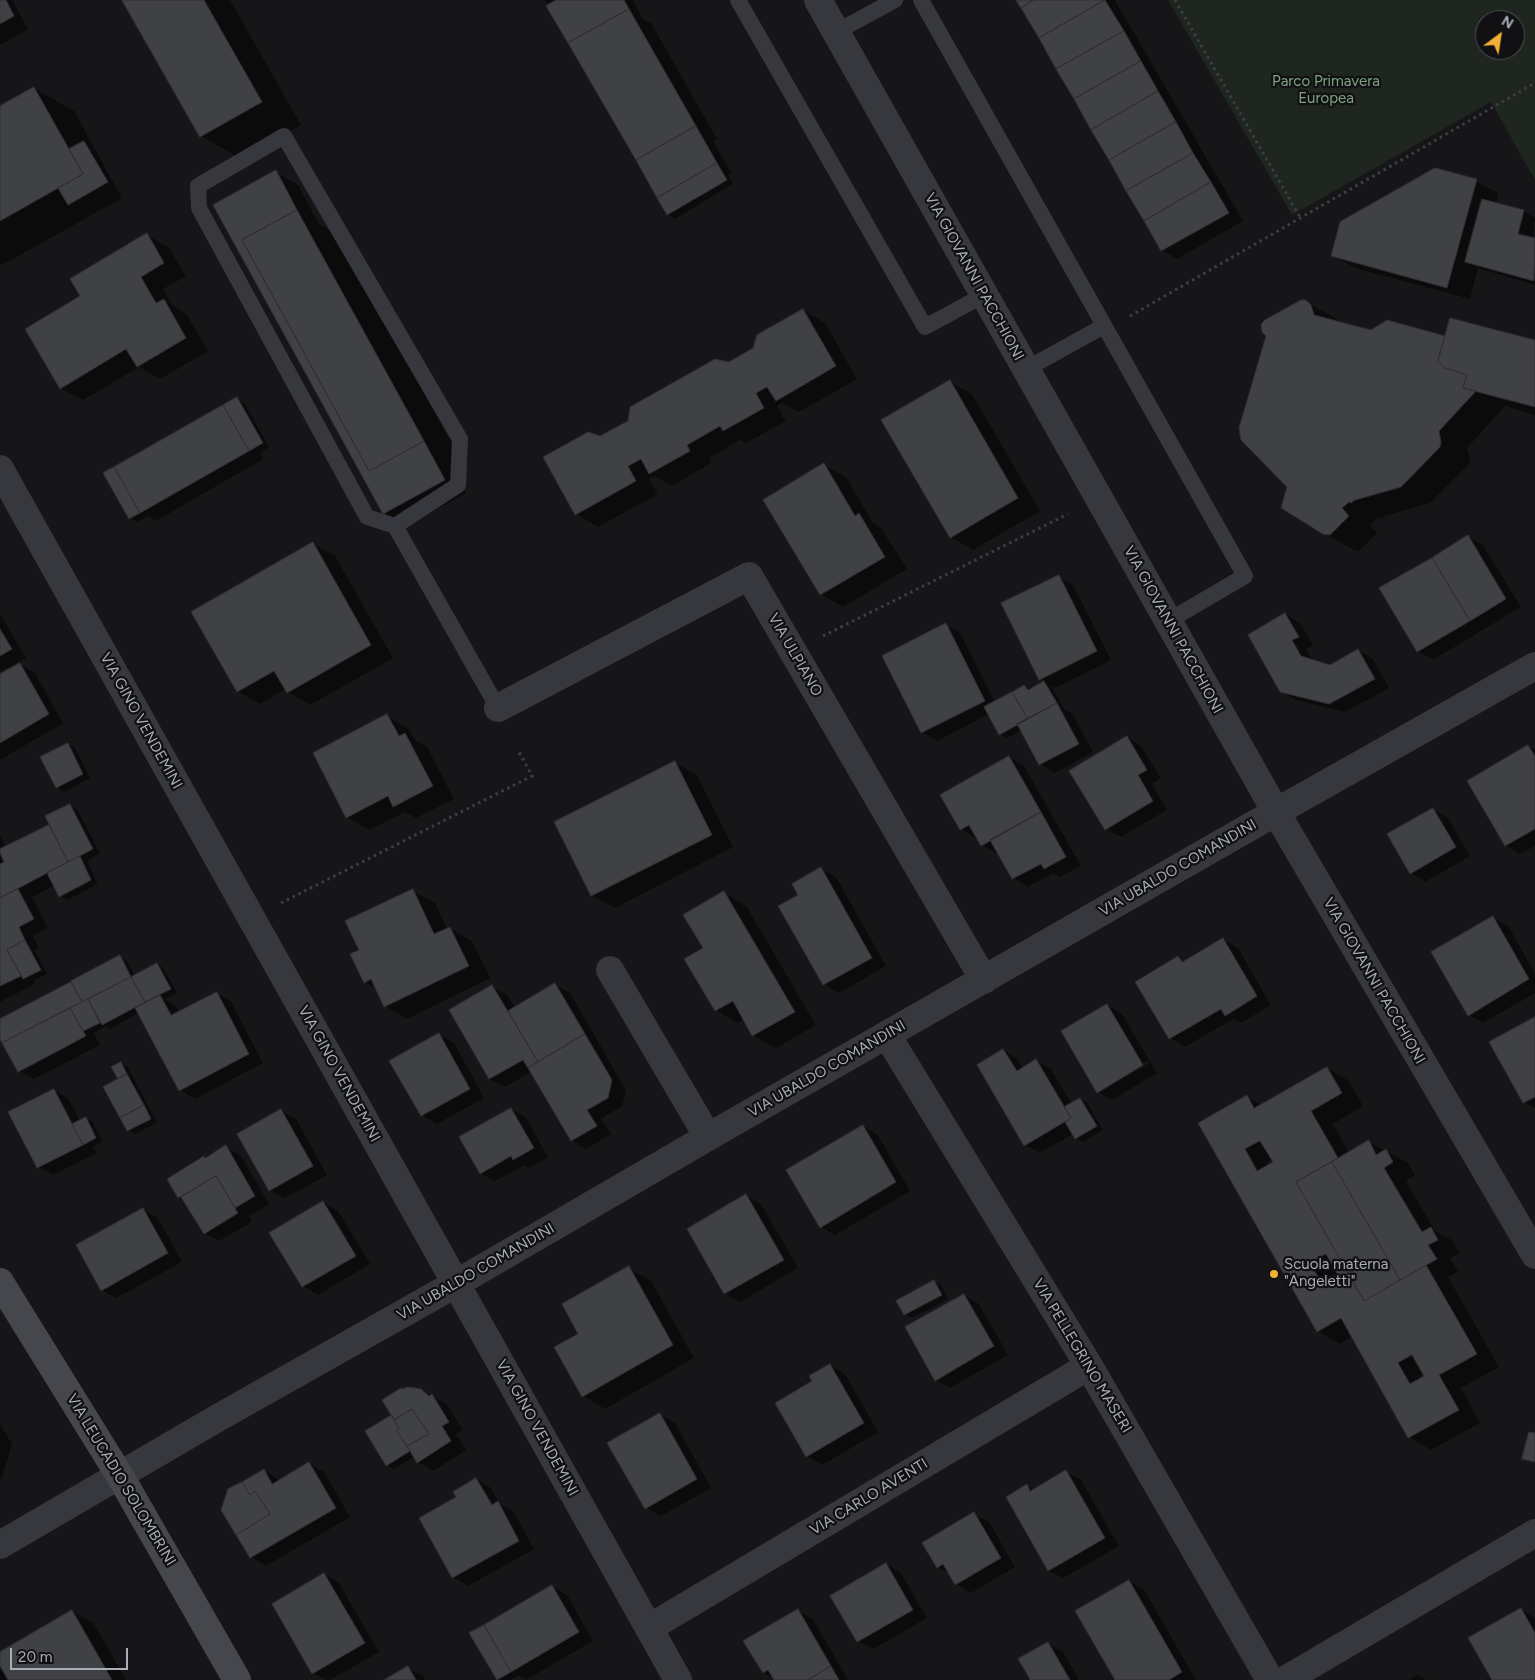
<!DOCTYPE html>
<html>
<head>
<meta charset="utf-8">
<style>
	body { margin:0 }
	#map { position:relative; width:1535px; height:1680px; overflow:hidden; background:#161618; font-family:Figtree,sans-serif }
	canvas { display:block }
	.north { position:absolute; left:1475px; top:10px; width:50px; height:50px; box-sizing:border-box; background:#111113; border:1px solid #4d4f55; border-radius:50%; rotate:31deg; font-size:14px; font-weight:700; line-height:20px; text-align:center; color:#a8adb8 }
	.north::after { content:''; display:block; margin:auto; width:18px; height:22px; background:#f2b134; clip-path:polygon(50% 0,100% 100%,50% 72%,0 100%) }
	.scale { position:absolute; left:10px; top:1648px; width:118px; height:22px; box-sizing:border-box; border:2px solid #a8adb8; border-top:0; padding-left:6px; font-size:15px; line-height:18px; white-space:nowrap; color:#a8adb8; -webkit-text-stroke:4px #111113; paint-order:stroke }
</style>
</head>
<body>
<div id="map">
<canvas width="1535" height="1680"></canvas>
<div class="north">N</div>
<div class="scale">20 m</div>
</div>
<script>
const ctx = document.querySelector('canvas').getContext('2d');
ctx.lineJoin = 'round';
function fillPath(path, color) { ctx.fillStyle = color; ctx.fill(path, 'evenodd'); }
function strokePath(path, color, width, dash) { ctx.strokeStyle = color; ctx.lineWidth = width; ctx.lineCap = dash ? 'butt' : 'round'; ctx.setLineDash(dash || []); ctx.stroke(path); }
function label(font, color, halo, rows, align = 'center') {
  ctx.font = font + ' Figtree,sans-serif'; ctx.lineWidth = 4.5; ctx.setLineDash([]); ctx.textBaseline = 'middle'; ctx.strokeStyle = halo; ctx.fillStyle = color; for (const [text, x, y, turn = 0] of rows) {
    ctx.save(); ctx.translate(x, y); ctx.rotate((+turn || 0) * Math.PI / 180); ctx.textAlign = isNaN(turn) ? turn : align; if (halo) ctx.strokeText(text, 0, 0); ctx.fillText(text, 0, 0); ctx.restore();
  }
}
fillPath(new Path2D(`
	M1168,0H1535V180L1491,102L1292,215ZM1485,20H1515V50H1485Z`), '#1e261f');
fillPath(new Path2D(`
	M0,0H12L28,29L0,45Z
	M123,0H230L301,125L241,159L201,136Z
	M545,0H633L643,19L651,23L717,139L713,141L731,172L728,174L733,184L675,219L668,214Z
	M1018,0H1115L1243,221L1177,259L1162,250Z
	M34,88L74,111L122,198L2,265L0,264V108Z
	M276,172L298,185L319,224L337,234L463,464L453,469L466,493L406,526L384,513Z
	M1476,181L1498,193L1496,204L1523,211L1535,218L1533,239L1535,240V285L1478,268L1470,299L1355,268L1333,255Z
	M147,235L169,248L186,276L163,289L172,305L186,314L208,351L160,379L139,367L83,400L60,388L82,297Z
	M1306,302L1335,318L1340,323L1371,331L1446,337L1535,342V415L1505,406L1467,448L1470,459L1469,464L1430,503L1384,516L1381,519L1379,517L1370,525L1377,533L1359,551L1354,550L1324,533L1288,487Z
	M803,310L825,323L857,379L799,412L782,403L777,406L786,421L746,443L740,440L709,458L711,463L672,486L655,476L649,479L658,494L598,527L576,514L544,458L600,438L754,349Z
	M950,382L972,394L1040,511L973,550L951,537Z
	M237,399L244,403L269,447L260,453L263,459L156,521L148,516L137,522L130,518Z
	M824,465L846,477L873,523L881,528L907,569L843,607L821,594L765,500Z
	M1468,537L1483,545L1521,607L1433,660L1418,651Z
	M313,544L335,556L393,658L310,705L288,692L286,689L260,704L238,691Z
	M1058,577L1073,585L1111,660L1055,688L1051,686L1064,709L1072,713L1093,752L1055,773L1040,764L1022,730L1007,738L1000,734L989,714L937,741L922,732L946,625L960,633L995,702L1024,686L1030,690L1045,682L1040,679L1003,604Z
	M0,614L26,658L0,672Z
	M1285,614L1300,623L1313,645L1306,649L1313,661L1330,666L1358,650L1373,659L1389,688L1345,712L1296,700L1281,691Z
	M20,665L35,673L63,723L0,760V676Z
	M387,716L409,729L415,740L427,747L454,799L416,818L405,812L369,830L347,817Z
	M1127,737L1141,746L1161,778L1152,784L1167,810L1121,837L1106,829Z
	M68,744L75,748L90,778L64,792L57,788Z
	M1528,746L1535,750V846L1520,854L1506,845Z
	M1009,757L1024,766L1081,866L1060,877L1053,873L1028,887L1013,878L999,852L997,854L982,845L977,837L975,838L961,829Z
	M675,763L697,775L733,847L615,908L592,895Z
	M70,805L77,809L100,853L87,861L98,884L67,900L60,896L55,885L32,897L48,928L33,936L39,948L35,950L47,974L33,981L35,984L0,1002V835L6,847L49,826L53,828Z
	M1433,809L1448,818L1470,856L1425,882L1411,873Z
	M821,869L836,877L886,966L839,993L824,984L799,896Z
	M413,891L435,903L447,929L450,928L472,941L490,978L407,1019L385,1006L377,989L365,982Z
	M724,893L746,906L816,1025L776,1048L753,1035L744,1019L738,1023L716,1010L705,949Z
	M1493,918L1508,926L1535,973V993L1483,1023L1469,1015Z
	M1223,939L1238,948L1271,1005L1241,1023L1233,1019L1185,1047L1170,1038L1178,958L1185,962Z
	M120,956L127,961L135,976L157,964L164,969L177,993L165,999L175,1005L179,1012L217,993L231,1002L263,1063L195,1099L180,1090L139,1013L110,1029L107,1026L94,1033L100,1045L34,1079L19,1071L0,1036V1021Z
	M555,985L570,993L626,1090L622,1106L601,1119L611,1134L586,1149L572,1140L531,1072L505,1087L490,1079L451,1011L492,987L507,995L515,1008Z
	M1107,1005L1122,1014L1157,1073L1112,1100L1098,1092ZM1148,1060L1149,1063L1103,1090V1087Z
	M1535,1018V1108L1524,1102Z
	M439,1035L454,1043L484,1098L437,1124L422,1115Z
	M1003,1050L1017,1059L1023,1068L1036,1061L1051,1069L1072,1104L1080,1099L1087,1103L1103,1130L1083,1142L1076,1138L1073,1134L1040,1153L1025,1145Z
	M121,1063L128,1067L157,1123L135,1134L128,1130L120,1080Z
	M1327,1068L1349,1081L1363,1106L1333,1124L1349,1153L1369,1142L1408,1163L1415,1175L1406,1181L1435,1231L1453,1241L1459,1253L1450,1258L1458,1272L1448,1277L1499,1367L1461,1388L1480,1423L1431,1450L1409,1437L1352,1337L1340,1344L1318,1331L1200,1123L1247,1097L1262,1105ZM1272,1159L1275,1162L1269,1166L1267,1162ZM1338,1273L1339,1275L1333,1279L1331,1276ZM1424,1373L1426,1376L1421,1379L1419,1376Z
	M54,1090L69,1099L80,1121L86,1118L93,1122L102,1142L93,1147L97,1153L53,1175L38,1167Z
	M511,1109L526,1118L548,1157L529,1168L524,1165L495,1181L480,1173Z
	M281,1111L296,1119L327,1175L285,1198L270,1190Z
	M863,1126L878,1135L910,1191L835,1235L821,1227Z
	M226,1147L241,1156L269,1204L249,1216L252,1222L219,1241L205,1233L186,1201L179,1198L168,1179L204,1157L207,1158Z
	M746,1196L761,1204L798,1268L740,1302L725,1293Z
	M323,1202L338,1211L370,1264L318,1295L303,1286Z
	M143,1209L158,1218L182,1262L116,1298L102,1290Z
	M629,1268L651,1281L694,1358L605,1409L583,1396L580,1334Z
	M934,1281L941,1285L948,1299L912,1318L905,1314Z
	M964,1295L979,1304L1008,1355L950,1388L935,1380Z
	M830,1365L845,1374L878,1432L822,1465L807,1456L813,1382Z
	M421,1390L447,1404L463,1430L456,1434L466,1450L433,1471L418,1462L414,1457L394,1469L387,1465L393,1416Z
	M660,1415L675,1423L711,1488L661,1516L646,1508Z
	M0,1424L12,1444L2,1478L0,1479Z
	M309,1463L324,1472L350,1517L266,1566L251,1557L264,1470L280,1481Z
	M1066,1472L1081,1480L1119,1546L1063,1578L1048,1570L1027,1486L1034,1490Z
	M476,1479L491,1488L500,1504L513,1511L534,1549L468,1586L453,1577L457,1498Z
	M974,1514L989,1522L1015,1567L971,1593L956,1584L950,1574L938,1567Z
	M886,1564L901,1573L927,1618L873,1649L858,1641Z
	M324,1574L339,1583L379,1652L330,1680H326L313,1673Z
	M1129,1581L1144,1590L1196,1680H1117Z
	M552,1586L567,1595L593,1641L526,1680L519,1675L511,1680H497Z
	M1521,1610L1535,1618V1680H1494Z
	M72,1611L94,1624L126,1680H0V1653Z
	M798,1611L813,1619L848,1680H775L763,1672Z
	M1048,1643L1063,1652L1079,1680H1032Z
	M408,1668L423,1676L425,1680H387Z
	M1417,1675L1426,1680H1409Z`), '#0007');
const building = new Path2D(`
	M0,0H6L14,16L0,24Z
	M122,0H204L262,102L200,137Z
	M556,0H624L629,9L568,43L546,6Z
	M1016,0H1034L1021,8Z
	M1034,0H1105L1039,38L1021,8Z
	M1105,0L1124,31L1056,69L1039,38Z
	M629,9L696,126L636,160L568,43Z
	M1124,31L1141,61L1074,99L1056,69Z
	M1141,61L1158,91L1091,130L1074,99Z
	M34,87L83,174L0,221V106Z
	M1158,91L1176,122L1109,160L1091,130Z
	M1176,122L1193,153L1126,191L1109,160Z
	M696,126L717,163L657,198L636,160Z
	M84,141L108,182L68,205L58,188L83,174L69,149Z
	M1193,153L1211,182L1144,221L1126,191Z
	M717,163L727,180L667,215L657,198Z
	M1435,168L1477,179L1447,288L1331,256L1340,222Z
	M276,170L297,210L242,240L369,471L424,441L445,480L383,514L213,205Z
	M1211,182L1229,213L1161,251L1144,221Z
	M1482,199L1524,210L1518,234L1535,238L1534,281L1465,262Z
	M297,210L424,441L369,471L242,240Z
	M147,233L164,263L141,277L156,303L164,299L186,338L137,367L126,349L60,389L25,329L80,296L70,279Z
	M1301,300H1306L1311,305L1314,315L1371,330L1387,320L1445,336L1438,361L1445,368L1467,375L1463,388L1476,391L1439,431L1441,442L1440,447L1401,487L1355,500L1351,503L1349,502L1342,508L1349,516L1330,535L1323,534L1281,508L1287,487L1241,440L1239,428L1266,336L1262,332L1261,324L1265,320Z
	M803,309L836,366L776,401L767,387L756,393L764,408L723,431L720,426L687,445L690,451L649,474L641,459L628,466L636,481L575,515L543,457L588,432L600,436L628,421L630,407L715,359L729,362L753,348L757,335Z
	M1450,318L1535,340V407L1463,388L1467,375L1445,368L1438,361Z
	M950,380L1018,498L950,538L881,420Z
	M237,397L263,443L249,451L223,405Z
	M223,405L249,451L140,513L114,467Z
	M824,463L855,516L859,513L885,557L820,595L763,500Z
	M114,467L140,513L129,519L103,473Z
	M1468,535L1506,599L1470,621L1432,558Z
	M313,542L371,645L287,693L274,671L237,692L191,612Z
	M1432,558L1470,621L1417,652L1379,588Z
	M1059,575L1097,651L1039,680L1001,603Z
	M1285,613L1299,637L1292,640L1301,656L1330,665L1358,649L1375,679L1329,704L1280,692L1248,635Z
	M946,623L985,701L921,733L882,656Z
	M0,629L12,649L0,656Z
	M20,663L49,714L0,743V674Z
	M1044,681L1057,703L1028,719L1012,692L1024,685L1028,690Z
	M1012,692L1028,719L999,735L984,707Z
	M1057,703L1079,744L1039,765L1017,724Z
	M387,714L399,736L405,733L433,786L393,807L388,796L346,818L313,753Z
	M1127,736L1147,770L1138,775L1153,801L1105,830L1069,771Z
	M68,743L83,774L56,788L40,757Z
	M1528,745L1535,756V829L1505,846L1467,781Z
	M1009,756L1041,812L981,846L969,825L960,830L940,795Z
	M675,761L712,835L591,896L554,822Z
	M70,804L93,849L68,862L45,816Z
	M1433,808L1456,847L1410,874L1387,834Z
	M1041,812L1066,857L1044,869L1041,864L1012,879L990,840Z
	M49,825L68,862L0,898V864L4,862L0,853V849Z
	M80,856L91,880L59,897L47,873Z
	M821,867L872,958L823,985L778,906L798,895L792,884Z
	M18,889L34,919L19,927L25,940L7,950L21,976L0,986V898Z
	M413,889L434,934L450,927L469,966L384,1007L371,979L364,983L350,954L359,950L345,921Z
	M724,891L795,1012L752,1036L733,1001L715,1011L684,959L703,948L683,915Z
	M1493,916L1529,979L1468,1016L1431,952Z
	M1223,938L1257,996L1225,1016L1221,1009L1169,1039L1135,982L1178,956L1182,962Z
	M25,940L41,970L23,979L7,950Z
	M120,955L131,977L82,1002L71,981Z
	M157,963L171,989L145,1002L131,977Z
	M131,977L145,1002L102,1025L88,999Z
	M71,982L82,1002L2,1043L0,1039V1019Z
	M555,983L585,1034L538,1062L508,1011Z
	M492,985L538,1062L528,1068L523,1060L489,1079L449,1010Z
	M217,992L249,1054L179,1091L135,1008L160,995L171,1015Z
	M88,999L100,1023L83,1031L70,1008Z
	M1107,1004L1143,1065L1097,1093L1061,1031Z
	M70,1008L86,1036L18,1072L2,1043Z
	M1535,1017V1097L1523,1103L1489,1042Z
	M439,1033L470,1089L421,1116L389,1061Z
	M585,1034L612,1080L608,1098L587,1110L597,1126L571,1141L528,1068Z
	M1003,1049L1017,1071L1036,1059L1071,1118L1024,1146L977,1065Z
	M121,1062L127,1074L118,1079L111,1067Z
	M1327,1067L1342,1093L1311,1111L1338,1158L1296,1182L1364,1301L1426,1265L1477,1354L1439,1375L1459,1410L1408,1438L1341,1318L1317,1332L1198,1123L1247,1095L1254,1108ZM1260,1141L1273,1162L1257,1171L1245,1149ZM1326,1254L1338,1275L1322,1284L1310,1263ZM1412,1355L1424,1376L1410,1384L1398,1363Z
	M127,1074L144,1105L120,1118L103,1087Z
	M54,1089L83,1145L37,1168L8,1112Z
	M1080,1098L1097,1126L1075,1139L1065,1122L1071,1118L1064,1107Z
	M144,1105L151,1119L127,1131L120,1118Z
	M511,1108L534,1148L513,1160L511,1156L480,1174L459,1137Z
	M281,1109L313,1166L269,1191L237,1134Z
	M86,1117L96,1138L83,1145L72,1124Z
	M863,1125L896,1182L820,1228L786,1170Z
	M1369,1140L1376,1155L1386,1149L1393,1162L1384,1168L1422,1232L1431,1227L1438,1240L1428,1245L1437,1259L1400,1280L1332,1162Z
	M226,1145L255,1196L235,1208L216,1176L178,1198L167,1179L204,1156L205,1158Z
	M1332,1162L1400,1280L1364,1301L1296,1182Z
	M216,1176L238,1213L204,1234L181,1197Z
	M746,1194L784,1260L724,1294L687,1229Z
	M323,1201L356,1256L302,1287L269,1233Z
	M143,1208L168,1253L101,1291L76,1245Z
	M629,1266L673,1345L582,1397L554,1347L578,1334L562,1304Z
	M934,1280L942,1295L904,1315L896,1301Z
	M964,1294L994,1346L935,1381L905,1327Z
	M830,1364L864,1423L806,1457L775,1403L812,1381L809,1376Z
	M408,1387L421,1389L429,1396L432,1394L449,1422L442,1426L451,1441L417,1463L407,1446L429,1434L412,1409L394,1420L382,1400L401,1388L402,1389Z
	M412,1409L429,1434L407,1446L396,1430L399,1428L394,1420Z
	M660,1413L697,1479L645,1509L607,1443Z
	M392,1415L399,1428L396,1430L410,1451L386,1466L365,1431Z
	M1529,1432L1535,1433V1462L1522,1459Z
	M309,1462L336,1508L250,1558L236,1535L270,1514L255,1491L250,1495L242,1482L264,1469L272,1484Z
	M1066,1470L1105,1538L1048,1571L1006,1497L1027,1484L1030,1491Z
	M476,1478L492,1505L498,1501L519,1541L452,1578L419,1518L456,1497L453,1492Z
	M242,1482L250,1495L255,1491L270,1514L236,1535L221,1510L228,1489Z
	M974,1512L1001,1558L955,1585L943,1564L937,1568L922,1543Z
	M886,1563L913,1610L857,1642L830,1596Z
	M324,1573L365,1643L312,1674L272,1604Z
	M1129,1580L1182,1672L1169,1680H1115L1075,1611Z
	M552,1585L579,1632L511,1672L484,1625Z
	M1521,1608L1535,1633V1680H1492L1468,1638Z
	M798,1609L831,1666L808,1680H774L768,1670L763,1673L743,1641Z
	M72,1610L112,1680H8L0,1666V1652Z
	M484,1625L511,1672L497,1680L469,1633Z
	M1048,1642L1070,1680H1029L1030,1679L1018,1659Z
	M408,1666L416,1680H384Z
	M831,1666L839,1680H808Z`);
fillPath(building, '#404145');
strokePath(building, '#303034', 1);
strokePath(new Path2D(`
	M1175,0L1301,219
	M1130,316L1535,83
	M823,636L1068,514
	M281,903L532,776L519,752`), '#3d3f44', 3, [2.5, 4]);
strokePath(new Path2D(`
	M738,0L925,327L984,295
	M921,0L1245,576L1168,621
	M836,32L895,0
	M1026,369L1104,326
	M395,526L367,517L199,208L198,186L284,136L460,439L458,485L395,526L498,708`), '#37383d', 16);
strokePath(new Path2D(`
	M818,0L1276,812L1535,1255
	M0,469L678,1680
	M498,708L749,576L984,980
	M610,970L708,1137
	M887,1035L1089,1366L1270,1680
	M0,1545L216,1419L457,1283L708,1137L1276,812L1535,666
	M649,1628L1089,1366
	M1285,1680L1535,1533`), '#37383d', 28);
strokePath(new Path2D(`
	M0,1282L120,1476L237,1680`), '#45474d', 28);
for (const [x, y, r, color] of [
	[1274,1274,5,"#f2b134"]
]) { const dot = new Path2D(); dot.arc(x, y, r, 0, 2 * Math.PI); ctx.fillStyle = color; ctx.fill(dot); strokePath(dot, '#111113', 2); }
label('15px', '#7fa381', '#111113', [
	["Parco Primavera",1326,82],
	["Europea",1326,99]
]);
label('15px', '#a8adb8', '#111113', [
	["VIA GIOVANNI PACCHIONI",974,277,61],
	["VIA GIOVANNI PACCHIONI",1173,630,61],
	["VIA ULPIANO",795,655,60],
	["VIA GINO VENDEMINI",141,721,61],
	["VIA UBALDO COMANDINI",1178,868,-30],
	["VIA GIOVANNI PACCHIONI",1374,981,60],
	["VIA UBALDO COMANDINI",827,1069,-30],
	["VIA GINO VENDEMINI",339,1074,61],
	["VIA UBALDO COMANDINI",476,1272,-30],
	["VIA PELLEGRINO MASERI",1082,1356,59],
	["VIA GINO VENDEMINI",537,1428,61],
	["VIA LEUCADIO SOLOMBRINI",121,1480,59],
	["VIA CARLO AVENTI",869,1497,-31]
]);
label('15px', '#a8adb8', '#111113', [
	["Scuola materna",1284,1265],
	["\"Angeletti\"",1284,1282]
], 'left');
</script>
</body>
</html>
